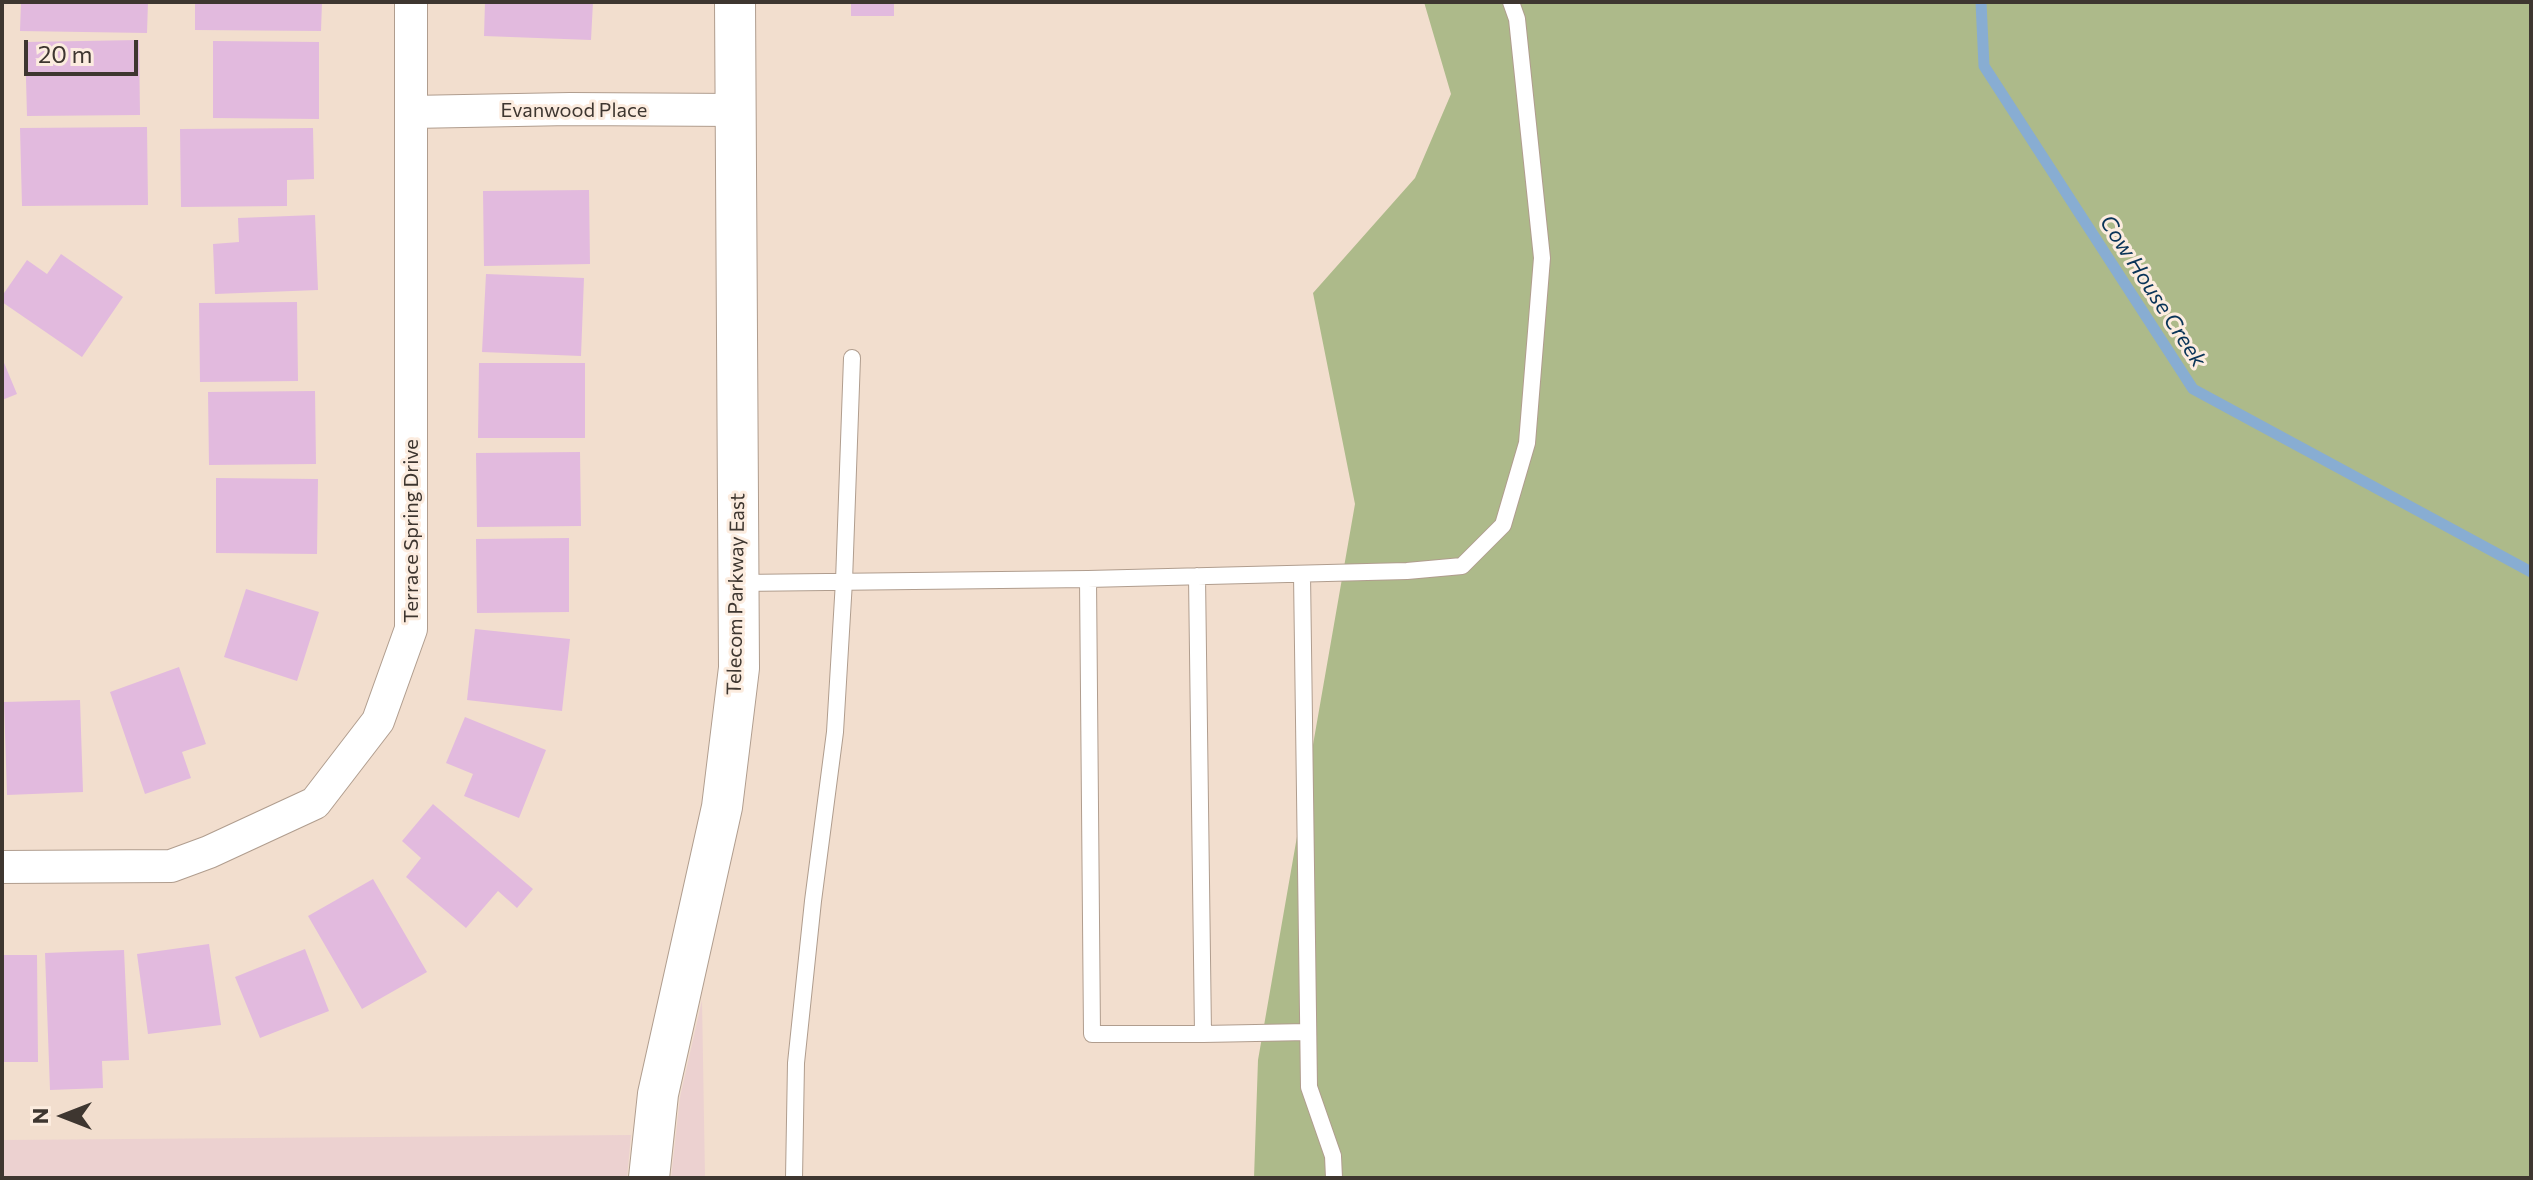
<!DOCTYPE html>
<html>
<head>
<meta charset="utf-8">
<style>
	body { margin:0 }
	#map { position:relative; width:2533px; height:1180px; overflow:hidden; background:#f2dece; font-family:Commissioner,sans-serif }
	canvas { display:block }
	.frame { position:absolute; inset:0; border:4px solid #3e3630; pointer-events:none }
	.north { position:absolute; left:24px; top:1076px; width:80px; height:80px; -webkit-text-stroke:6px #fcecdf; paint-order:stroke; rotate:270deg; font-size:22px; font-weight:700; line-height:32px; text-align:center; color:#3e3630 }
	.north::after { content:''; display:block; margin:auto; width:28px; height:36px; background:#3e3630; clip-path:polygon(50% 0,100% 100%,50% 72%,0 100%) }
	.scale { position:absolute; left:24px; top:40px; width:114px; height:36px; box-sizing:border-box; border:4px solid #3e3630; border-top:0; padding-left:10px; font-size:24px; line-height:28px; white-space:nowrap; color:#3e3630; -webkit-text-stroke:6px #fcecdf; paint-order:stroke }
</style>
</head>
<body>
<div id="map">
<canvas width="2533" height="1180"></canvas>
<div class="frame"></div>
<div class="north">N</div>
<div class="scale">20 m</div>
</div>
<script>
const ctx = document.querySelector('canvas').getContext('2d');
ctx.lineJoin = 'round';
function fillPath(path, color) { ctx.fillStyle = color; ctx.fill(path, 'evenodd'); }
function strokePath(path, color, width, dash) { ctx.strokeStyle = color; ctx.lineWidth = width; ctx.lineCap = dash ? 'butt' : 'round'; ctx.setLineDash(dash || []); ctx.stroke(path); }
function label(font, color, halo, rows, align = 'center') {
  ctx.font = font + ' Commissioner,sans-serif'; ctx.lineWidth = 6; ctx.setLineDash([]); ctx.textBaseline = 'middle'; ctx.strokeStyle = halo; ctx.fillStyle = color; for (const [text, x, y, turn = 0] of rows) {
    ctx.save(); ctx.translate(x, y); ctx.rotate((+turn || 0) * Math.PI / 180); ctx.textAlign = isNaN(turn) ? turn : align; if (halo) ctx.strokeText(text, 0, 0); ctx.fillText(text, 0, 0); ctx.restore();
  }
}
fillPath(new Path2D(`
	M702,1000L705,1178H671L680,1097Z
	M631,1135L627,1178H2V1140Z`), '#ecd1d0');
fillPath(new Path2D(`
	M1424,2H2531V1178H1254L1258,1060L1355,504L1313,293L1415,178L1451,94Z`), '#adba8a');
strokePath(new Path2D(`
	M1981,2L1984,66L2193,389L2531,572`), '#88add2', 11);
fillPath(new Path2D(`
	M21,2H148L147,33L20,31Z
	M195,2H322L321,31L195,30Z
	M485,2H593L591,40L484,36Z
	M851,2H894V16H851Z
	M139,40L140,115L27,116L25,42Z
	M213,41L319,42V119L213,118Z
	M147,127L148,205L22,206L20,128Z
	M313,128L314,179L287,180V206L181,207L180,129Z
	M589,190L590,264L484,266L483,191Z
	M315,215L318,290L215,294L213,244L239,242L238,218Z
	M61,254L123,297L82,357L2,302V296L27,260L47,274Z
	M486,274L584,278L581,356L482,352Z
	M297,302L298,381L200,382L199,303Z
	M2,358L17,394L2,400Z
	M479,363H585V438H478Z
	M315,391L316,464L209,465L208,392Z
	M580,452L581,526L477,527L476,453Z
	M216,478L318,479L317,554L216,553Z
	M569,538V612L477,613L476,539Z
	M246,589L319,612L297,681L224,657Z
	M475,629L570,639L562,711L467,700Z
	M179,667L206,744L182,752L191,778L145,794L110,692Z
	M80,700L83,792L7,795L4,702Z
	M465,717L546,750L519,818L464,796L473,774L446,763Z
	M433,804L533,889L517,908L498,891L466,928L406,877L421,858L402,841Z
	M373,879L427,972L362,1009L308,916Z
	M209,944L221,1025L148,1034L137,954Z
	M305,949L329,1011L260,1038L235,977Z
	M124,950L129,1060L102,1061L103,1088L50,1090L45,953Z
	M2,955H37L38,1062H2Z`), '#e2bade');
const service = new Path2D(`
	M1302,574L1309,1087L1333,1156L1334,1178
	M1088,579L1092,1034H1203L1197,576
	M739,583L1088,579L1407,571L1462,566L1503,525L1527,443L1542,258L1517,19L1511,2
	M1203,1034L1308,1032
	M794,1178L796,1063L813,901L835,732L844,581L852,358`);
const minor = new Path2D(`
	M411,112L570,109L737,110
	M2,867L171,866L209,852L315,803L378,721L411,629V2`);
const tertiary = new Path2D(`
	M649,1178L658,1094L722,807L739,668L735,2`);
strokePath(service, '#b09d8e', 18);
strokePath(minor, '#b09d8e', 34);
strokePath(tertiary, '#b09d8e', 42);
strokePath(service, '#fff', 16);
strokePath(minor, '#fff', 32);
strokePath(tertiary, '#fff', 40);
label('20px', '#3e3630', '#fcecdf', [
	["Evanwood Place",574,110],
	["Terrace Spring Drive",411,531,-90],
	["Telecom Parkway East",736,594,-89]
]);
label('italic 22px', '#093458', '#fcecdf', [
	["Cow House Creek",2153,291,57]
]);
</script>
</body>
</html>
